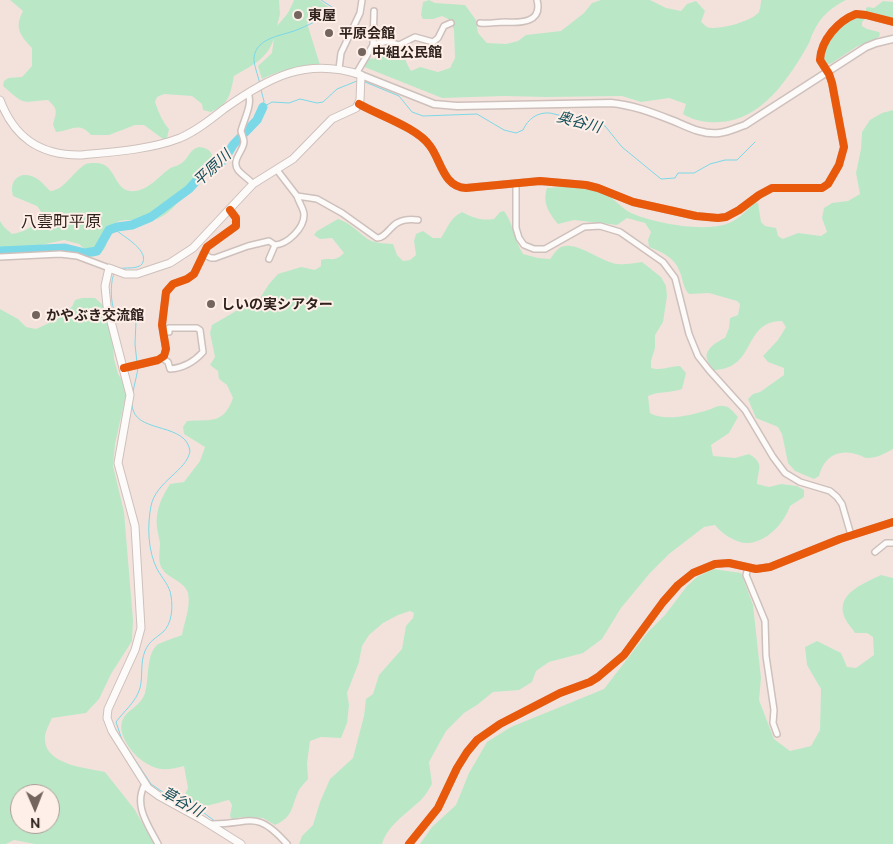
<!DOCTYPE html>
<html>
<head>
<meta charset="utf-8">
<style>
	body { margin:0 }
	#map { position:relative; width:893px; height:844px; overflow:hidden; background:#f3e2dc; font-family:Ubuntu,sans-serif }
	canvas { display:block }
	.north { position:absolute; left:10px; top:784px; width:50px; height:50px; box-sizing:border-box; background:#feefe9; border:1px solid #ab9d97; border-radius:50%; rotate:179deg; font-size:14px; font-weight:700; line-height:20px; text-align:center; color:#2f211c }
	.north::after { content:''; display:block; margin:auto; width:18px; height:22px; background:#74655f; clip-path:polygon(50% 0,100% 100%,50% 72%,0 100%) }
</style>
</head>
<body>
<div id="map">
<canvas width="893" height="844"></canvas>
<div class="north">N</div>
</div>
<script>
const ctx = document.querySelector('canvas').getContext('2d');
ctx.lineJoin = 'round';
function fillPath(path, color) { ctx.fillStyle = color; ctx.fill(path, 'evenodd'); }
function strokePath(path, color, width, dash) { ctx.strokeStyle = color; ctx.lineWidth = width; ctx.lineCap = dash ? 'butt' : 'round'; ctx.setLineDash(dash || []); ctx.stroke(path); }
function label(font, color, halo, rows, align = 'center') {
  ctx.font = font + ' Ubuntu,"Noto Sans JP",sans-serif'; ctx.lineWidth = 4; ctx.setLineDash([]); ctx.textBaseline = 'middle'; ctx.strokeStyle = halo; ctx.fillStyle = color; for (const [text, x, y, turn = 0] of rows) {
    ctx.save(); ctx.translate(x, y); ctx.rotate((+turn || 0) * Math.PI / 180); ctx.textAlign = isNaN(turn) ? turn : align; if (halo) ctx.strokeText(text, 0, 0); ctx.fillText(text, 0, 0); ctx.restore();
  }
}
fillPath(new Path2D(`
	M10,0H279L280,14L277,26L288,13L294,0H319L331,9L307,23L320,65C299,66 282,69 262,79L258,66L272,53L274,38C268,59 251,66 234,76C230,95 230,103 211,112L203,110L202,104L192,96L164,94L157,97L155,102C159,113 162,121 169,129L167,138L163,139L144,125H135L109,135H91C78,121 72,131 56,132L53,125C56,112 59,110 48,100C20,102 26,106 3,86L4,81L8,78L22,77L32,66V48C20,35 14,28 23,11Z
	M429,0L435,3L465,5L476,20L478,33L487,43L506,44L518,41L526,35L561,31L584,13L592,3L601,0H650L666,8L681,11L687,4L696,1L705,11L701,22C703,23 705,26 707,27C717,31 753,21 759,12C760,9 761,3 761,0H846C833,6 820,17 814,31C811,35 811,40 808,45C789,78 762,120 720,122C707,123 694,121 683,114L686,104L669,98L641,102L622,96L546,97L504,96L442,98L362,66L367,58L374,59L378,57L377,43L385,41L394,49H400C405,56 406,64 411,71L420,67L438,72L450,68L455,58L454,30L450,20L442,16L433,19H423L421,15L423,2Z
	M883,1L893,2V20L874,15L866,12V8L868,7L874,8Z
	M858,16H865L866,18L862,22V26L867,29L879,32L880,34L879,37L856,47L832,63L829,64L824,63C818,42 841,23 858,16Z
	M893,110V449C886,453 875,459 866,458C865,458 860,455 859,455C839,448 824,456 819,476L814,479L795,471L788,463L782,434L778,427L756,418L748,399L753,394L760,392L784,375V368L768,362L763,356L778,340L786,327L782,321C742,321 757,369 714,370C712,367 708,363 707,359C704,349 718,341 725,338L729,328L730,318L738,315L740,304L737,301L709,293L689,294C684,289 683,282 681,275C676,258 664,253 649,247L648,240L651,232L645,223L627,218L617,225L574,220L558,224C549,213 542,203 547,188C563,187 582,184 597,189C610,193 619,207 631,213C654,223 705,233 729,223C739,219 748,209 755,202L758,203L761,222L765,226L776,228L778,236L783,239L798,233L821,236L827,232L822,218L824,208L832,203L848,201L860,194L856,173L861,149L862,132L870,120L882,113Z
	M199,147C209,148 214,153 213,163C208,166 203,169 200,173C185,188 177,213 154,220C138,225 124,212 106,229C108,244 108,250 93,257L79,244L64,240L36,246L0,248V221L4,227L12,234C25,232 38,225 42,213L37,206L13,196C8,177 24,169 39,180C43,183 46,187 50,191C64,191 74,170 86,164C88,163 91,163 93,163C117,161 112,188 130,191C146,193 158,177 169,169C173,166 179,166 183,162C189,157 190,149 199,147Z
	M504,211C513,222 514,240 523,254L538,258L550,259C553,255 557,249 561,247C577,240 600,262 618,264C625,265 634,263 642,262L661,277L666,286L667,296L663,322L655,335V348L651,361V368C663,371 669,366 680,366L686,373L682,389C671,393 659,391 648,396L650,413C664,422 692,415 708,410C712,409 718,405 723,406C730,406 733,412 738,417L729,433L711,445L713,456L735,458L749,454C765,464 758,468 757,484L769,487L781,484L797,486L804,490V497L790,506C784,523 768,541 749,543C737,544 722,534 715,525L704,527L669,554L650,573L621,608L602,639L583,653L549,662L536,671L532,682L519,690L493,692L477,705L464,713L446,731L429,762L432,784C429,789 425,796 421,800C408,812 387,826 382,844H299L302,836L313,825L320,802L330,779L353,758L364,716L366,699L373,694L379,675L402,649L406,626L413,618L414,613L410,611L398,615L383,623L369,635L362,646L359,662L347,693L349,705L347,723L341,738L321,737L310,741L307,763L308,779C305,783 300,787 298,792C291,808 293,817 275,825L263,818L242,817L232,819L230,816L232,805L229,800C207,805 203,811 183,799L188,788L184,766C176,768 169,770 161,769C154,768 146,764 140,759C131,752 116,732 123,719C129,708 140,707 145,693C149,681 146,654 157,645C159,643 177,637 182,635C184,622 191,607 188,593C184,581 168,578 163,570C157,562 160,552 160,543C159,538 158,533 157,528C155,511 161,498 170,484L184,482L200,461L205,447L184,434L183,427L187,421C211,419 223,425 233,398L227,385L219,379L218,371L210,365L215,357L210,333L212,325L236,311L248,307L260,298L269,284L278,274L301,267L315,270L321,266V260C332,257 334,263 344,253L332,238L320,239L314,235L317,231L338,219C350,223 356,230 365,237C373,244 384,243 393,244L397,255L403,261L410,260L416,255L414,241L416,234L423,231L433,238H441C448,227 450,218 462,212C474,218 481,221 494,219L500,212Z
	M82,298H95L104,306L113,340L114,359L118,374L122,380L126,395L115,444L113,466L124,512L133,620L132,641L111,674L99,699L86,713L52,718C49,725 44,733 45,740C46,765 87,768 105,772L135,810L154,844H35L14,840L6,844H0V309L18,319L26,327L36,329L49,323L58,313L72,307L75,300ZM20,794H50V824H20Z
	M713,569L741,573L753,605L761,678L759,700L774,739L790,751L811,746L820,730L821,689L807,665L805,647L817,641L841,653L847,667L856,668L874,655L873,637L867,633H855C852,628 846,622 844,616C836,593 865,583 881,575L893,578V844H420L432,827L456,805L469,773L487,742L511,727L604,689L648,632L665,615L687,586L697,577Z`), '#bae8c7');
strokePath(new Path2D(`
	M365,82L399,96L412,112L423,116L477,114L504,130L516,133L523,130C528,119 537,112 550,113L605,126L622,147L661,179L675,178L678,173H694L710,164L725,160H737L755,142
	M260,84C258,76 255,68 254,61C253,39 279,36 294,31C307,26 324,18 335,9L321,0
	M261,90L264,101L263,107L272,102L289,103L300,99L317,103L323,102L337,89L357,81
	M113,228C121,235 148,249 143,262C142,265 140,266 137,267C131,269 124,267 118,269
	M114,274C110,281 110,309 117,314C121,316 121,314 125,314C129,315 133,318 136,321L135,344L137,363
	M138,367C137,379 129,399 133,410C140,433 186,423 190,451C187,471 156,481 151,506C147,526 148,551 157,569C162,578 170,586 171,596C173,607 172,624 163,632C156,638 149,641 145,651C140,663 143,676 140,688C136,702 124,711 116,722L122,740L151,784L170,797L204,813L216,822
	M221,826L228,832`), '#7bd8e7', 1);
strokePath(new Path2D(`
	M0,251L65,248L85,253L97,251L109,230L117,227L132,225L151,217L189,189L207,169L224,160L233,145L257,120L263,107`), '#7bd8e7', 9);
const minor = new Path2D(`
	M480,23C489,24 497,22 505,22C520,23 543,23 537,0
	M373,45L387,41L399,45L415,37L433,42L438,38L444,26L451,23
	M339,69L341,53L360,13L362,0
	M356,74L373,45L374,11
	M248,93C253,104 244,119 241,131C242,135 244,138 244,142C243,152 231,160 238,170C242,175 249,179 253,184
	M359,104C378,115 418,128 430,146C441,160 443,187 466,188L540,181L586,185L598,188L633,202L696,216L718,218L726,217L739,210L759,195L772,188H822L828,184L839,165L844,147L832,83L829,74L820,60C821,40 838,21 856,14L866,15L893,22
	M277,170L297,196L317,199L342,213L377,238C385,238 390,227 397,223C404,219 411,219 418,220
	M516,183V228L519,238L524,245L534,249H545L584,227L600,226L620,232L663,262L675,278L689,334L698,356L709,370L745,410L773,457L785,473L800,482L830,491L837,497L842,504L851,535
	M275,245C288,244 304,228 304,215C304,209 299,203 297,196
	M203,254L211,258H215L248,246L269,241L275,245L269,259
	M0,257L60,254L77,256L109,268
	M162,358L168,362L170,369C184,368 194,362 203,352L200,330L197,328H169V332
	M124,368L158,360L164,356L166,349L162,325L166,292L173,284L187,279L194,274L207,247L236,226V218L230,210
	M875,552L886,543H893
	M748,568L746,575L765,621L766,656L774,710L773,723L777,734
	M145,784C133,805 148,825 158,844
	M210,824C251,825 255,808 287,844
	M409,844L438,808L457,768L467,752L477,740L500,724L560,693L590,682L598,677L624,655L663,602L678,585L693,573L715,564L729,563L756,569L770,567L840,539L893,522`);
const tertiary = new Path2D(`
	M361,75L434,104L457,106L611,103C633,105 653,113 674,121C688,127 703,135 719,133C728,132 736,128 745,125L866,47L876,43L893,39`);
const secondary = new Path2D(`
	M0,100C14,137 39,155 79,155C111,152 149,150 180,138C196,131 210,120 224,109C269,77 306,57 361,75L360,100L356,108L332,119L293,159L253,184L193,248L170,263L137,274H125L109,268L105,286L107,306L130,395L118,463L135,526L141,628L135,650L108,709L107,718L112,731L148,788L159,796L201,819L241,844`);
strokePath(minor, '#cec0bb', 8);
strokePath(tertiary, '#cec0bb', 9);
strokePath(secondary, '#cec0bb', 9);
strokePath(minor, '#fdfbfa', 5);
strokePath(tertiary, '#fdfbfa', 6);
strokePath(secondary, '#fdfbfa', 7);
strokePath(new Path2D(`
	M359,104C378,115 418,128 430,146C441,160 443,187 466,188L540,181L586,185L598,188L633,202L696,216L718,218L726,217L739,210L759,195L772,188H822L828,184L839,165L844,147L832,83L829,74L820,60C821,40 838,21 856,14L866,15L893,22
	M124,368L158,360L164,356L166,349L162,325L166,292L173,284L187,279L194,274L207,247L236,226V218L230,210
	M409,844L438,808L457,768L467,752L477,740L500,724L560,693L590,682L598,677L624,655L663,602L678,585L693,573L715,564L729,563L756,569L770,567L840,539L893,522`), '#e8590c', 8);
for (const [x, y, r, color] of [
	[298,15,5,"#74655f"],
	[329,33,5,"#74655f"],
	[362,52,5,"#74655f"],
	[211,304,5,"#74655f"],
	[36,315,5,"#74655f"]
]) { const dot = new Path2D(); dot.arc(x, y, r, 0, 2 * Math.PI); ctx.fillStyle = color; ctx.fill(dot); strokePath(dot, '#feefe9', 2); }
label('bold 14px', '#2f211c', '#feefe9', [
	["東屋",308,15],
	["平原会館",339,33],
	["中組公民館",372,52],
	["しいの実シアター",221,304],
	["かやぶき交流館",46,315]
], 'left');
label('italic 15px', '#134e58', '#feefe9', [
	["奥谷川",579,122,15],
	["平原川",212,168,-43],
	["草谷川",182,802,29]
]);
label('16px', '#2f211c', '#feefe9', [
	["八雲町平原",61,222]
]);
</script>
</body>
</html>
